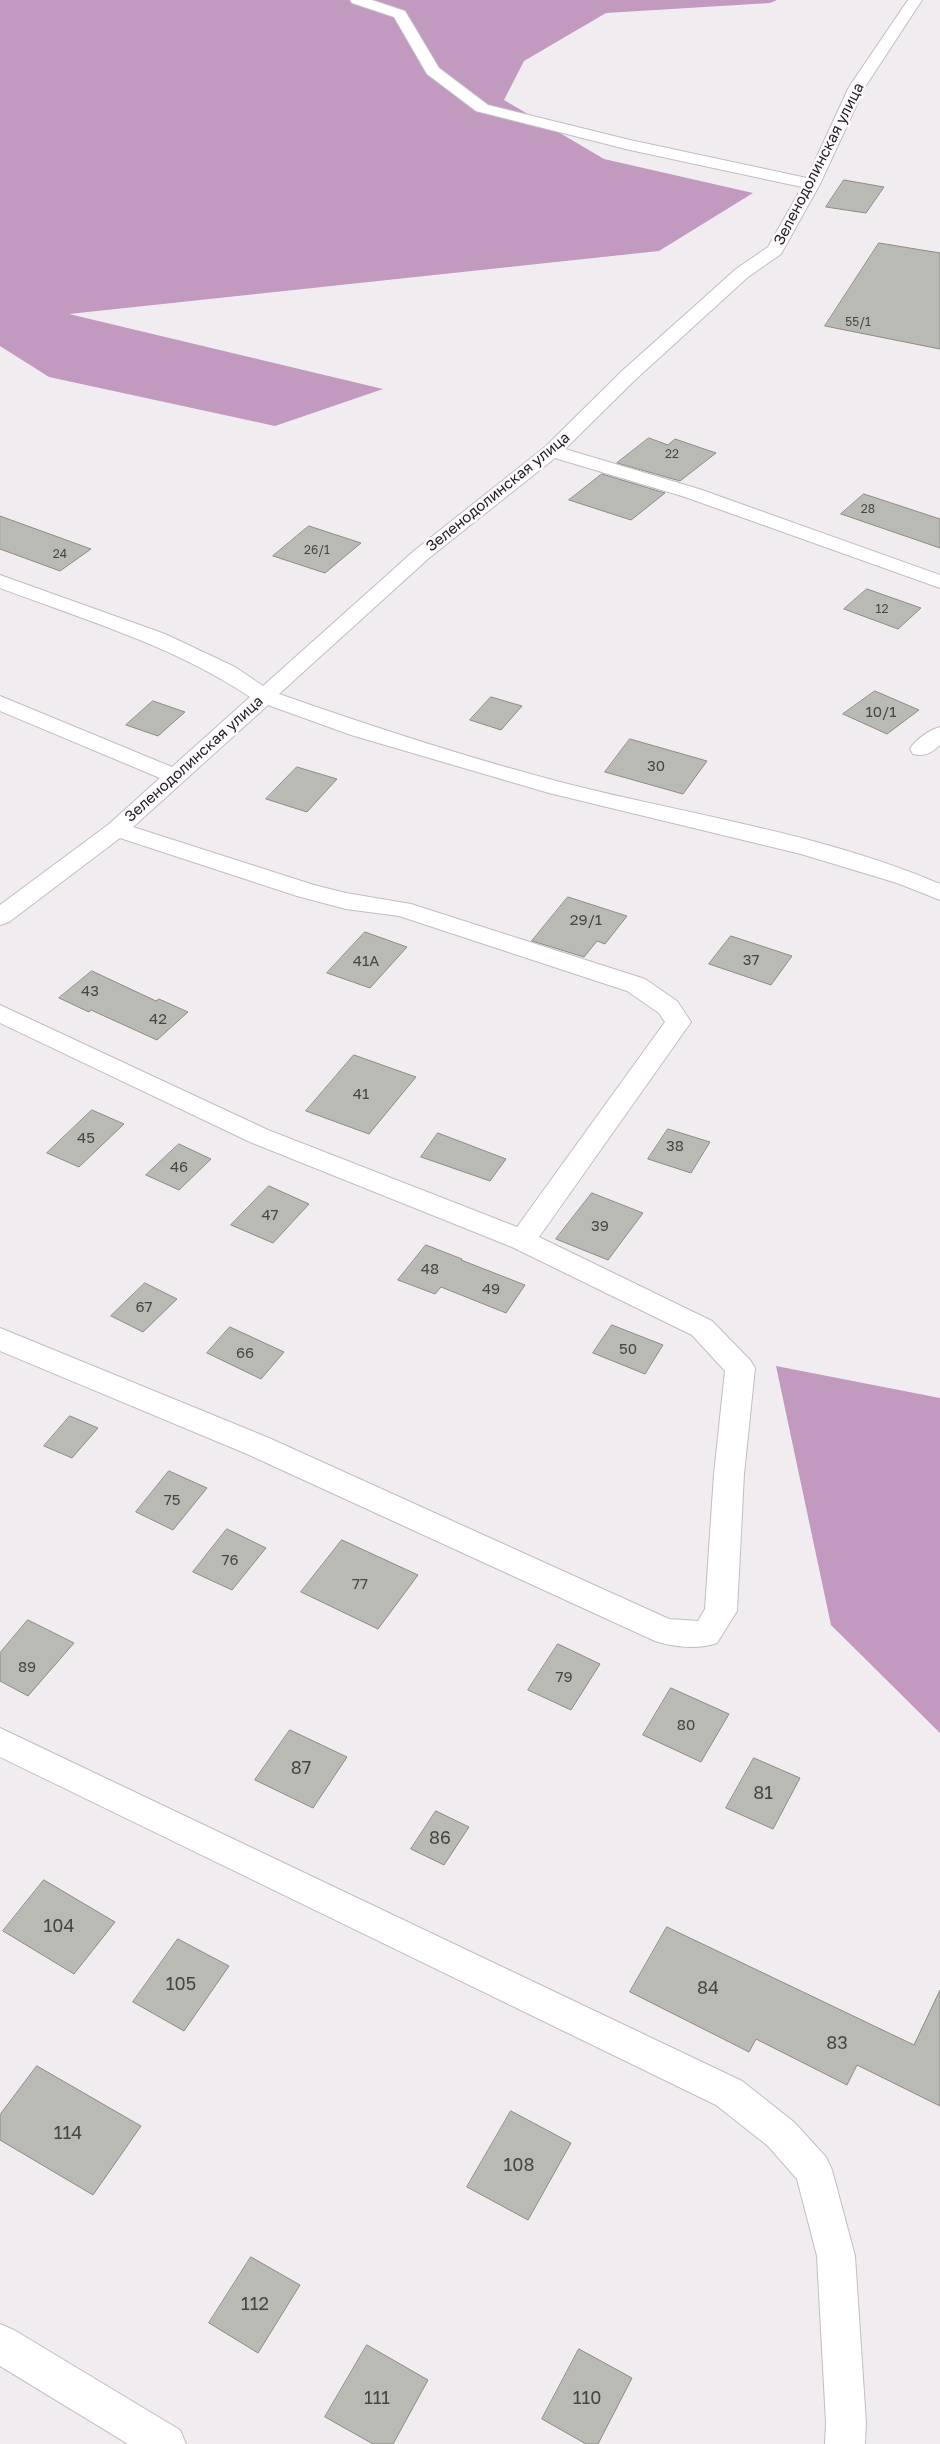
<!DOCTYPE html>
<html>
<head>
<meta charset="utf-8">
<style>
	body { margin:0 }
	canvas { display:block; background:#f1ecf0 }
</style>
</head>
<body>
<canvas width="940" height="2444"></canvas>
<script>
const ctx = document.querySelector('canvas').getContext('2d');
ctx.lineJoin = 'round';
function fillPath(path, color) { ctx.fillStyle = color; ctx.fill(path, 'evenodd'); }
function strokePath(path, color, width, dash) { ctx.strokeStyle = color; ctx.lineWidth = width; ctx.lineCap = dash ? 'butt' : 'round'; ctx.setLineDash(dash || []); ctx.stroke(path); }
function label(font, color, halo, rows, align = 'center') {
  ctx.font = font + ' "Golos Text",sans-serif'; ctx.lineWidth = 5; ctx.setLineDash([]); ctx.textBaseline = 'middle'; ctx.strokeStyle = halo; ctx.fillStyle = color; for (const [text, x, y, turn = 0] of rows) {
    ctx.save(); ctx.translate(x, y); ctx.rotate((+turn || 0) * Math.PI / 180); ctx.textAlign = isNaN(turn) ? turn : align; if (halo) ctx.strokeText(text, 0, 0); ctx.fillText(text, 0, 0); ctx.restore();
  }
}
fillPath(new Path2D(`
	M0,0H777L770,3L606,13L524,61L504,100L604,159L753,193L659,251L69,314L383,389L275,426L49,377L0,346Z
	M776,1366L940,1398V1733L831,1625Z`), '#c29ac0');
const building = new Path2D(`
	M844,180L884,187L866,213L826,207Z
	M879,243L940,253V349L825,326Z
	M649,438L668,445L675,439L716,453L680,481L617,463Z
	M602,474L665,493L631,520L569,500Z
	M864,494L940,519V548L841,514Z
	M0,516L91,549L60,571L0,549Z
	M309,526L361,543L325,573L273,556Z
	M867,589L921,608L898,629L844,609Z
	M875,691L919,710L887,734L843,714Z
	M491,697L522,706L501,730L470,720Z
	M153,701L185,712L158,736L126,725Z
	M630,739L707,761L683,794L605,772Z
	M297,767L337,779L307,812L266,799Z
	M568,897L627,916L605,944L597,941L584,957L532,941Z
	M365,932L407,947L370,988L327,973Z
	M731,936L792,956L771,985L709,964Z
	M92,971L156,1001L159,999L188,1012L157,1040L91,1010L89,1012L59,998Z
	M354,1055L416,1077L369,1134L306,1111Z
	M92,1110L124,1124L79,1167L47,1153Z
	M668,1129L710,1142L691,1173L648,1159Z
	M438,1133L506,1159L490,1181L421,1157Z
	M179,1144L211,1159L179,1190L146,1175Z
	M269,1186L309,1204L273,1243L231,1225Z
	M592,1193L643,1213L608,1260L556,1239Z
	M426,1245L462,1259L461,1260L525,1285L506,1313L441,1287L435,1294L398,1280Z
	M145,1283L177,1299L143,1332L111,1316Z
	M612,1325L663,1345L645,1374L593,1353Z
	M230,1327L284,1352L261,1379L207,1353Z
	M70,1416L98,1428L72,1458L44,1446Z
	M169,1471L207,1488L173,1530L136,1512Z
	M227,1529L266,1548L232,1590L193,1572Z
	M342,1540L418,1575L378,1629L301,1592Z
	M28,1620L74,1643L28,1696L0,1681V1653Z
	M558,1644L600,1664L571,1710L528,1690Z
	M671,1688L729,1714L701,1762L643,1735Z
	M290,1730L347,1757L313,1808L255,1780Z
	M754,1758L800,1778L773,1829L726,1808Z
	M436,1811L469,1827L444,1865L411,1849Z
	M44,1880L115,1922L74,1974L3,1931Z
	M667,1927L914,2045L940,1990V2106L857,2065L847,2085L756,2039L749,2052L630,1992Z
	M178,1939L229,1966L184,2031L133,2002Z
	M37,2066L141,2126L93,2195L0,2140V2115Z
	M511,2111L571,2143L528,2220L467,2187Z
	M251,2257L300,2285L258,2353L209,2323Z
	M367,2345L428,2380L393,2444H373L325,2417Z
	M579,2349L632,2378L598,2444H586L542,2419Z`);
fillPath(building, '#babab4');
strokePath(building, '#8c8c86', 1);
const minor = new Path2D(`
	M350,0H372L405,11L439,68L488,105L630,140L807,178L849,87L908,0H922L865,87L820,184L781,254L748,277L636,379L565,449L699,489L940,575V588L685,497L555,458L429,558L279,694C373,727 468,758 564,783C689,815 821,833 940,884V900L897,883L801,854L549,793L351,735L268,705L133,827L314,885L346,893L411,904L645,979L677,1001L691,1022L539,1237L712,1321L750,1360L755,1368L744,1474L737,1611L717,1643C698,1650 674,1647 655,1641L247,1454L0,1351V1328L269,1438L669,1619L698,1621L705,1609L714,1474L725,1371L692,1335L512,1247L250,1142L0,1023V1005L268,1130L517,1227L665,1022L659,1013L627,991L399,916L346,909L297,896L120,838L9,922L0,925V905L109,824L160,778L0,711V696L172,767L250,697C174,646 85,620 0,588V575L165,634L235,667L263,686L415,550L545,447L622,371L736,269L768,247L802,187L630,150L476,111L427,74L394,17L352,3Z
	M940,727V745C931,753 925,757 913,754L910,749C916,739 929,730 940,727Z
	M0,1728L742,2081L794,2122L826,2157L832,2170L855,2256L866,2423L865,2444H825L826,2423L817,2256L797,2179L768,2146L716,2105L0,1757Z
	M0,2324L14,2330L180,2430L186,2444H128L0,2366Z`);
strokePath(minor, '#c2bdc2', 2);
fillPath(minor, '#fff');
label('12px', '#464645', null, [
	["55/1",858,322],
	["22",672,454],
	["28",868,509],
	["26/1",317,550],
	["24",60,554],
	["12",882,609]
]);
label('15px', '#201f20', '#fef9fe', [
	["Зеленодолинская улица",819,164,-63],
	["Зеленодолинская улица",498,492,-39],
	["Зеленодолинская улица",194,759,-42]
]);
label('15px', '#464645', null, [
	["10/1",881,712],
	["30",656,766],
	["29/1",586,920],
	["37",751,960],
	["41А",366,961],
	["43",90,991],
	["42",158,1019],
	["41",361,1094],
	["45",86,1138],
	["38",675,1146],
	["46",179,1167],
	["47",270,1215],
	["39",600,1226],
	["48",430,1269],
	["49",491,1289],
	["67",144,1307],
	["50",628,1349],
	["66",245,1353],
	["75",172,1500],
	["76",230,1560],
	["77",360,1584],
	["89",27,1667],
	["79",564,1677],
	["80",686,1725]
]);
label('18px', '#464645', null, [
	["87",301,1768],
	["81",763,1793],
	["86",440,1838],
	["104",59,1926],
	["105",181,1984],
	["84",708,1988],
	["83",837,2043],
	["114",68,2133],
	["108",519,2165],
	["112",255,2304],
	["111",377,2398],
	["110",587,2398]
]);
</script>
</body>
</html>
